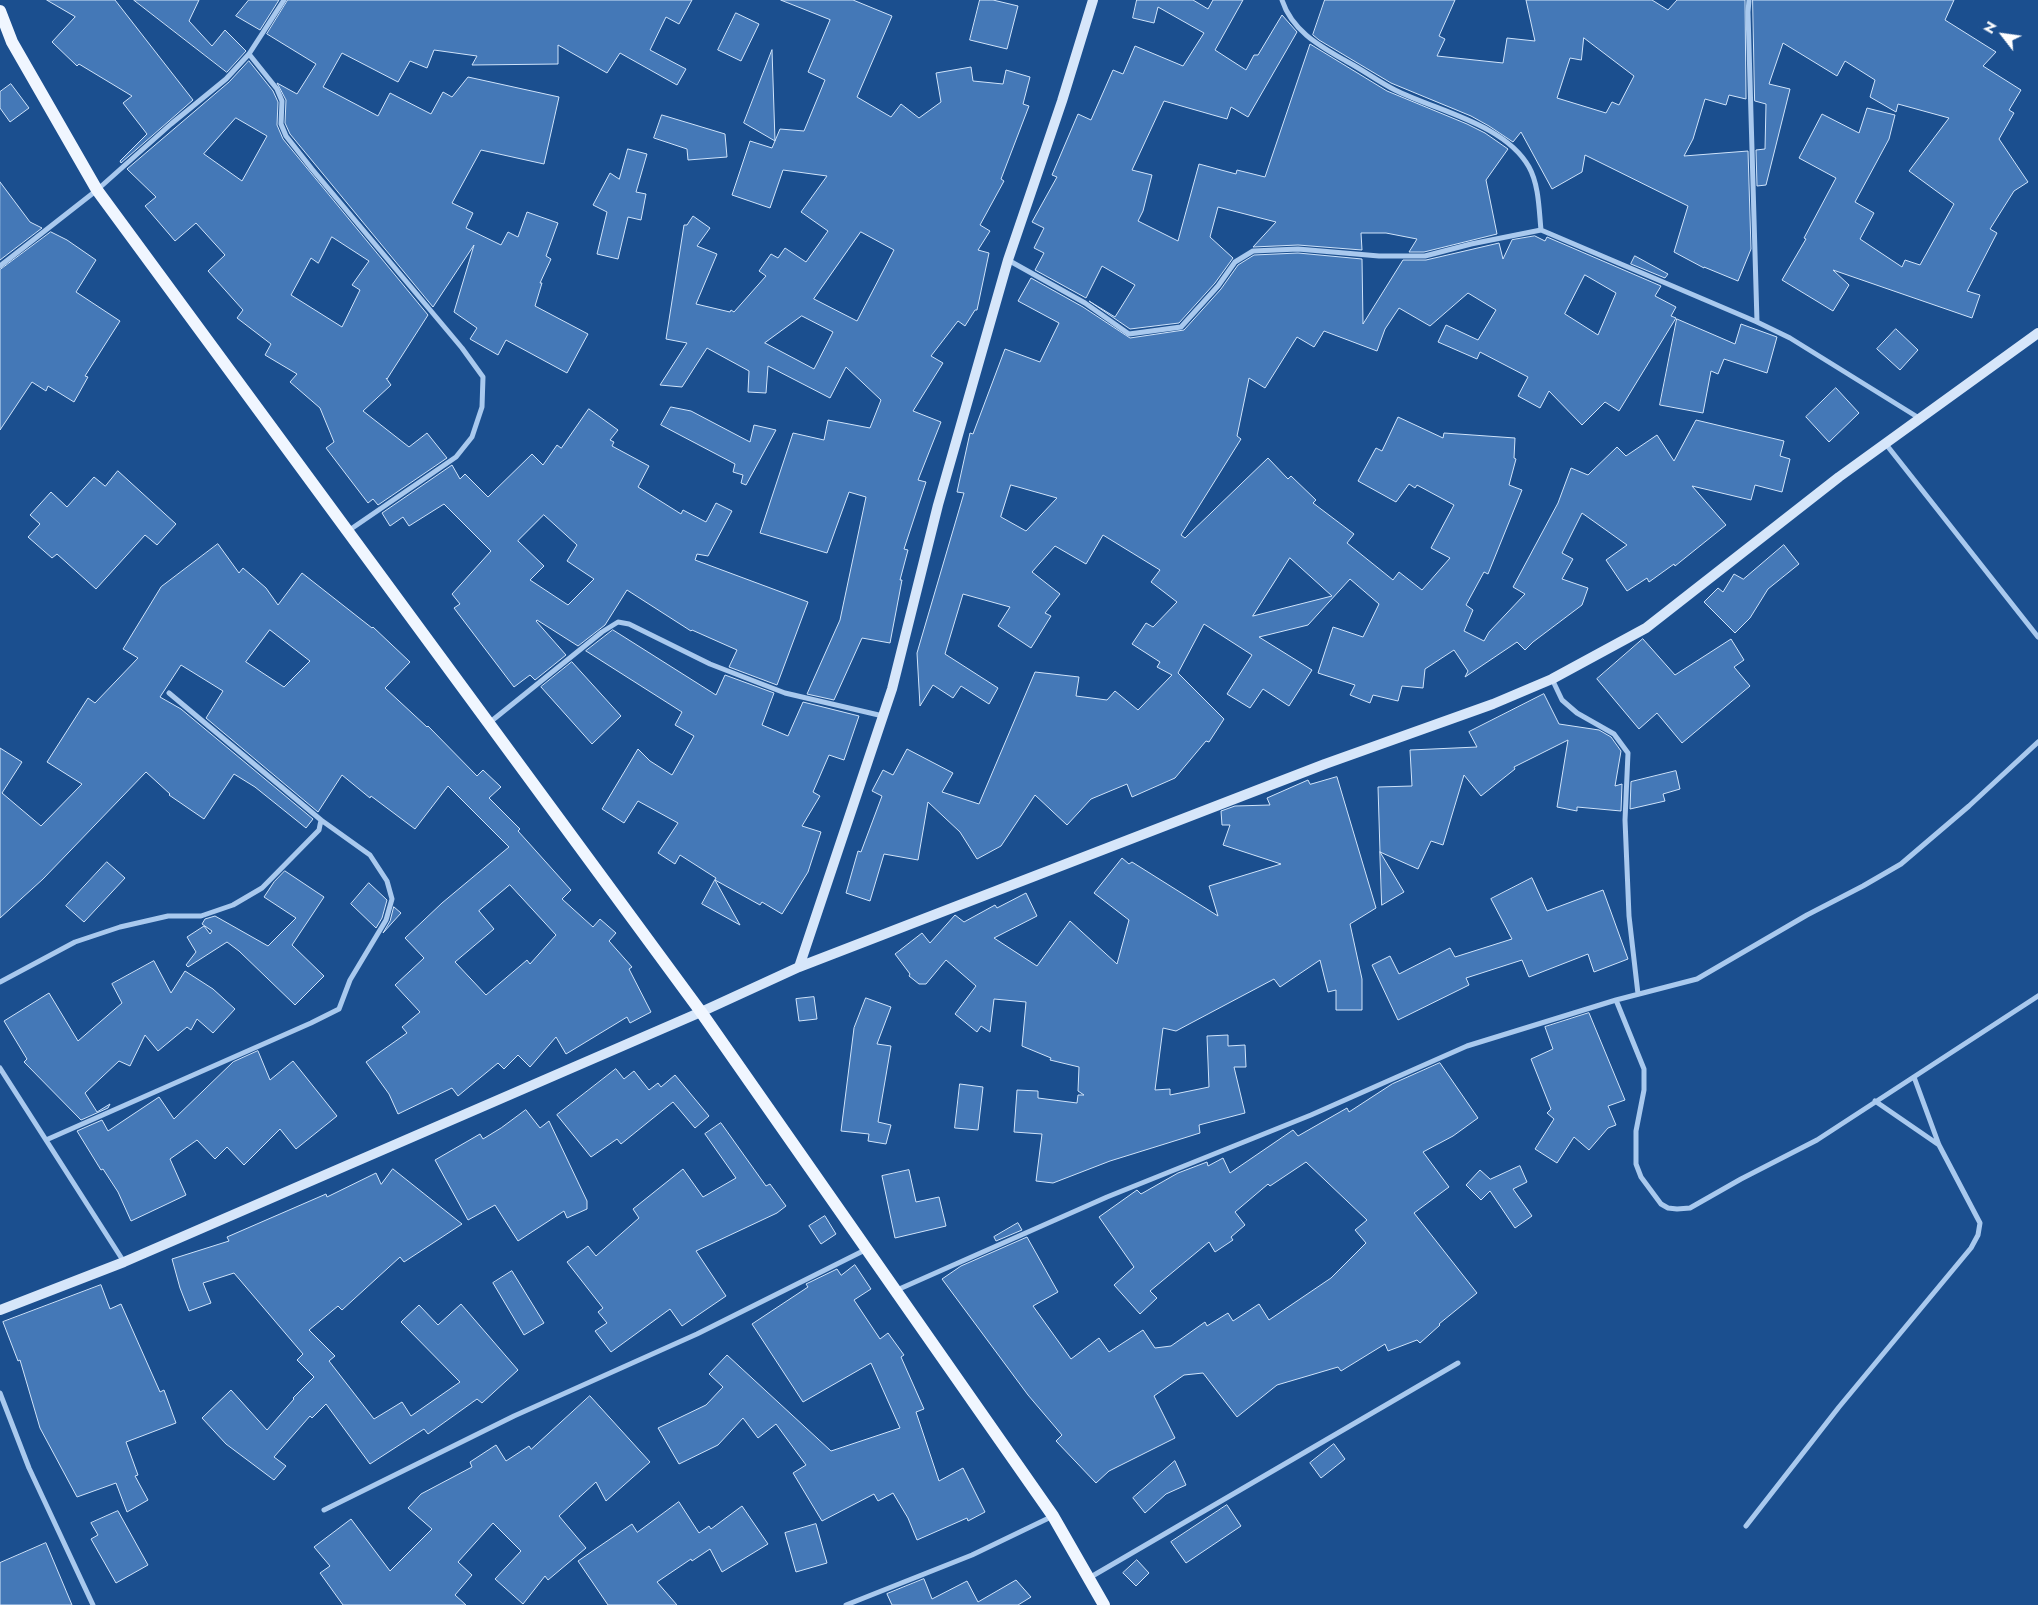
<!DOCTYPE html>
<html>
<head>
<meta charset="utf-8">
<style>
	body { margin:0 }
	#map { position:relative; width:2038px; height:1605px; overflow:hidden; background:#1b4f8f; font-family:Jost,sans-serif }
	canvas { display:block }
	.north { position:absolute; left:1978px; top:10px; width:50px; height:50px; -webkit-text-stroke:4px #1b4f8f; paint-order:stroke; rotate:300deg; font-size:14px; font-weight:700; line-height:20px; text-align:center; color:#fff }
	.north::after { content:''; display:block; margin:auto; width:18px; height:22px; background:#fff; clip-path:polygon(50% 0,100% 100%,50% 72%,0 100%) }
</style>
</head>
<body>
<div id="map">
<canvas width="2038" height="1605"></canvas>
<div class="north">N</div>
</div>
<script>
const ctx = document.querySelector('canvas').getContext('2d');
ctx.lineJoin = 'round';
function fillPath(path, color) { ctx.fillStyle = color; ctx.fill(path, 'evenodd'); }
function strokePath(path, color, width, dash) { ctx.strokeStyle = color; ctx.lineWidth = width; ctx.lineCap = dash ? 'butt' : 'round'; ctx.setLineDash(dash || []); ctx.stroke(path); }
const building = new Path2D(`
	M47,0H115L193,100L121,163L120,161L147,134L123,103L132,96L79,64L77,66L52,42L75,17Z
	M134,0H199L189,21L212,46L225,30L246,51L227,72Z
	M249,0H279L260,30L236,16Z
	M288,0H692L679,24L666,17L650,50L686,69L677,85L620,53L607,73L558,45V64L472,65L477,56L434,50L427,68L410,61L398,82L342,53L323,87L378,116L390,93L431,114L443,92L452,97L468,77L559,97L544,164L481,150L452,203L473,213L466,228L501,245L508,232L518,237L527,212L558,223L546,256L551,259L540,283H542L535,306L588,334L567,373L506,340L498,355L470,339L477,328L454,312L474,245L433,307L290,134L285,123L286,100L277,83L297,94L316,64L267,34Z
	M781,0H853L892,16L857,97L891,117L901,104L919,118L941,102L936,73L971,67L973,81L1003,84L1006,70L1030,77L1023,104L1029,106L1001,179L1004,181L980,225L990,231L978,250L989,253L977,310H975L965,326L958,321L931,356L943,363L913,411L941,422L918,480L926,482L904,549L908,550L900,580H902L890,643L862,638L834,700L807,694L840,620L866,497L849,492L827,553L760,533L793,433L824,440L828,420L870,428L881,400L846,367L830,398L768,366L766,393L748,392L749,371L707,348L682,387L660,385L687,343L666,339L684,225H687L693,216L710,228L697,246L717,254L696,304L730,312L731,310L734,312L766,276L759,271L771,254L778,258L785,248L806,262L828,231L801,212L827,176L783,170L770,208L732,195L750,141L772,148L780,129L804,131L825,80L808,72L830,20ZM861,232L894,250L857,321L814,299ZM802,316L833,332L814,369L765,343Z
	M980,0H993L1018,6L1007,49L970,40Z
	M1137,0H1193L1208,9L1213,0H1243L1215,50L1246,70L1254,55H1258L1282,15L1297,32L1248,117L1231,107L1227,119L1164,101L1132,170L1152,175L1143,211L1138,221L1178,241L1199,164L1236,174L1237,170L1265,177L1310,44L1387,91L1467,124L1485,133L1508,149L1486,180L1497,234L1424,252H1409L1417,239L1386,233H1361L1362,250L1298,245L1253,247L1276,222L1218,207L1210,237L1233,258L1215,283L1179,323L1130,329L1089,301L1115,317L1135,285L1102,266L1086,298L1035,270L1044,253L1034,248L1044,228L1032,222L1057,177L1052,175L1078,114L1091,120L1113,70L1123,74L1135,46L1183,66L1204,33L1158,7L1154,23L1133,18Z
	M1325,0H1455L1439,36L1445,39L1437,56L1503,63L1507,38L1535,41L1526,0H1652L1668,10L1677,0H1745L1746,99L1729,95L1726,105L1705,99L1693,139L1684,156L1748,151L1751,249L1738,281L1704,267V268L1674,252L1688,206L1585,155L1582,172L1552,189L1521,132L1513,142L1489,126L1471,116L1391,83L1319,40L1313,35ZM1584,38L1634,76L1619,105L1612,102L1606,113L1557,98L1570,58L1581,60Z
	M1753,0H1954L1945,20L1996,52L1983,66L2021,90L2009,110L2014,113L1999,139L2028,182L2014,191L1990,229L1997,233L1967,291L1980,295L1972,318L1833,270L1849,285L1833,311L1782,280L1806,239L1804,238L1836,178L1799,158L1822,114L1859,133L1867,108L1895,115L1889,139L1855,202L1874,213L1860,239L1902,267L1905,260L1920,265L1954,204L1909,171L1949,118L1898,104L1896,112L1870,97L1875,80L1845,61L1837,76L1783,43L1769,84L1790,89L1766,185L1757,186L1756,150L1765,149L1766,104L1755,101Z
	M736,13L759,24L741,61L718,50Z
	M772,50L775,141L744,123Z
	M249,61L273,91L278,102L277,125L283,139L428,315L387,379L386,378L391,385L363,411L409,447L427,433L447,458L378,505L373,499L368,503L326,448L334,442L320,408L290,382L297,374L265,355L271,344L237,318L243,310L208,271L225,255L196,223L175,241L145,206L156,197L127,169L229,82ZM236,118L267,136L242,181L204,154ZM332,237L369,261L352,285L360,290L342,327L291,295L311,258L318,263Z
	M11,84L29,108L10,122L0,108V92Z
	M662,115L725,134L727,157L688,160L687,149L654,138Z
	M628,149L647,154L636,192L646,194L641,220L628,217L618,259L597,254L607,212L593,205L610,173L619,179Z
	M0,182L30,222L42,228L0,260Z
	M51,232L67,240L96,260L76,292L120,321L85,376L88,377L74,402L48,386L46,391L32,382L0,430V270Z
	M1535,236L1545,241L1547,237L1661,286L1655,296L1676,307L1671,316L1676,318L1619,411L1605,402L1582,425L1549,391L1540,408L1518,396L1528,377L1480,352L1477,359L1438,342L1446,325L1478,340L1496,310L1468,293L1430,326L1399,308L1385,329L1377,351L1324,331L1314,347L1297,337L1265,388L1249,378L1237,436L1241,439L1181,535L1185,538L1268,458L1288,479L1291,476L1316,500L1313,503L1354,534L1347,543L1393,580L1399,572L1422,590L1450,558L1431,548L1454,505L1417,485L1415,488L1409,484L1396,502L1358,481L1376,448L1382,451L1398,417L1443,438L1444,433L1515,438L1514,458L1516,459L1509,485L1522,490L1488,574L1484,572L1466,605L1473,610L1464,631L1484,641L1489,632L1525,594L1513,587L1558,503L1571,468L1588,475L1617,447L1626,456L1657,435L1674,461L1696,420L1784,441L1780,456L1790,459L1782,492L1755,485L1751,500L1692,486L1726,525L1675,566L1674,564L1649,582L1647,578L1627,591L1606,560L1627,545L1582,513L1562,553L1573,559L1562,579L1588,588L1582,605L1533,642L1525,650L1517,642L1465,677L1468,671L1454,650L1425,669L1423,688L1402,686L1398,701L1373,695L1370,703L1350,695L1355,685L1318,673L1333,627L1363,637L1379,604L1350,579L1308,625L1259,637L1312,670L1289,706L1263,689L1250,708L1227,694L1252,655L1204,624L1178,673L1224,719L1209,742L1206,741L1175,778L1132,797L1127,784L1091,799L1067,825L1035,795L1001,846L977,859L960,832L928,802L918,860L884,854L870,901L846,893L858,851L861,852L882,796L872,791L883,770L893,775L907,749L953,773L942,792L979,804L1035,672L1079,677L1076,696L1107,700L1115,691L1138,710L1172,675L1157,667L1160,662L1132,644L1146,623L1153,627L1177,602L1151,582L1160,570L1103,535L1086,564L1055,546L1032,572L1060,594L1045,613L1051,616L1031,648L998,626L1010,607L963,594L945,654L998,688L989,704L961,686L953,698L933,685L920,706L917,653L964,493L957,492L970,433L973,434L1005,349L1040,362L1059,323L1018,301L1031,278L1083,307L1130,338L1184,330L1221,289L1238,265L1254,255L1298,253L1362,259L1363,324L1403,260H1426L1499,243L1503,259L1512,240ZM1585,275L1616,293L1598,335L1565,314ZM1011,485L1057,498L1026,531L1001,517ZM1290,558L1332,596L1253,616Z
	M1635,256L1668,274L1665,278L1631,264Z
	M1677,319L1735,344L1741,324L1777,337L1767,373L1724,359L1718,374L1711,371L1703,413L1660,405Z
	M1896,329L1918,350L1900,370L1877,349Z
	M1836,388L1859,413L1829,442L1806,417Z
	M671,407L691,411L750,442L754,425L776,430L746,485L741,483L743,475L733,472L735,464L661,425Z
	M589,409L618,430L610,440L614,442L612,446L649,466L638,487L681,514L683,510L706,522L716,503L732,511L708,556L697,554L695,560L808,602L777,685L729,667L737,650L692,630L691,631L627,590L605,625L578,646L537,620L536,621L566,655L535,680L530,675L514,687L454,608L460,604L452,594L491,551L444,504L409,526L403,517L390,526L382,513L452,465L460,479L465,474L488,497L532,454L543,465L557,445L561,448ZM544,515L577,545L567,561L594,579L568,605L530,580L544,566L518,541Z
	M118,471L176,524L157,545L145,535L96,589L57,554L52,558L28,537L40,524L30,515L51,492L67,507L94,477L105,486Z
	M218,544L239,573L243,568L266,588L278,605L302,573L372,628L373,627L410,662L385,688L427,727L428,726L477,776L483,770L501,787L489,798L520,829L518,831L571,890L562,899L593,927L600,919L616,933L609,941L632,967L629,969L651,1012L630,1023L627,1017L566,1054L556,1037L530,1067L518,1055L504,1069L498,1063L458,1096L452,1088L398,1114L389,1094L366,1062L407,1033L402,1027L420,1012L395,985L424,958L405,938L442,903L509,847L448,786L415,829L371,796L370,798L342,775L318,812L206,718L223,691L181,665L160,697L181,709L313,819L306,828L255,787L234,774L204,819L169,795L170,794L146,772L43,879L0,918V748L22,762L2,793L41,826L82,784L47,762L88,698L95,703L138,658L123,649L161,587ZM270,630L310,661L284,687L246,662ZM510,885L556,935L530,964L527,960L486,995L455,962L494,929L479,911Z
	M1784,545L1799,564L1768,589L1750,618L1735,633L1704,602L1718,588L1723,592L1734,574L1743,579Z
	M613,630L716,695L725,675L774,693L762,725L788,736L803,702L859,716L844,760L829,755L813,792L820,796L802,826L821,832L808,872L782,914L762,902L760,905L715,880L716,878L680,855L675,864L658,853L678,823L638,801L624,823L602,809L638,749L650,761L672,775L694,736L675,725L682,712L586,651Z
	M1643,639L1675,675L1731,639L1744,660L1734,667L1750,686L1682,743L1657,713L1639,729L1597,679Z
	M572,662L621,716L592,744L541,687Z
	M1544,694L1559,724L1599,730L1611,737L1621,751L1615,786L1622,784L1621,811L1577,807V811L1557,807L1568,740L1514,767L1515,769L1481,796L1464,775L1443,845L1431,841L1418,869L1380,852L1378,787L1412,786L1410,750L1477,747L1469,732Z
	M1676,771L1680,789L1663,794L1665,801L1630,809L1631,782Z
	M1337,777L1376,908L1350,924L1362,979V1010H1336V990L1328,992L1320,960L1280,987L1274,979L1176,1031L1163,1028L1155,1090L1170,1089V1095L1209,1087L1207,1036L1228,1035V1046L1245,1045L1246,1067H1234L1245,1113L1199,1125L1200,1133L1110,1161L1053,1183L1036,1181L1042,1134L1014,1132L1017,1090L1038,1091V1098L1077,1103L1078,1095H1084L1078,1091L1079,1067L1050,1060L1051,1058L1022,1046L1026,1002L994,999L990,1032L981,1026L977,1032L955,1014L976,986L946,960L926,984H919L909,976L910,974L895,954L922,933L930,943L955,915L964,922L995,905L997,908L1026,893L1037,916L994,938L1037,966L1070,921L1117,964L1129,920L1094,893L1122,858L1129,864L1132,862L1218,916L1209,886L1281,864L1223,845L1230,825H1222L1221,811L1235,806L1270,805L1267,798L1308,780L1310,784Z
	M1380,852L1404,892L1382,905Z
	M107,862L125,878L84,922L66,906Z
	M285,871L324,897L292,945L324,976L295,1005L239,951L227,942L188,967L186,965L196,952L187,937L204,926L210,934L212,931L202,924L205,919L215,916L268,946L296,918L264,897L274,882Z
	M1532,878L1547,911L1603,890L1628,959L1594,972L1588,954L1529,977L1522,960L1466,978L1469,985L1398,1020L1372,965L1390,956L1399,974L1450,948L1455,957L1512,939L1491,899Z
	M715,880L740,925L702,904Z
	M369,883L387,900L382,918L376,928L351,904Z
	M394,907L401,913L383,933L390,921Z
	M154,961L171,993L185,971L213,989L235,1009L213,1033L197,1019L191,1030L187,1027L158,1051L145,1035L130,1066L119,1061L85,1093L97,1112L110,1104L108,1108L81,1120L24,1062L27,1059L4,1021L49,993L78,1041L122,1003L112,984Z
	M814,997L817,1019L799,1021L796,999Z
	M866,998L891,1007L877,1044L891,1046L878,1122L891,1125L886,1144L868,1141L869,1134L841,1131L854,1028Z
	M1589,1013L1625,1100L1608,1106L1616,1125L1608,1128L1589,1150L1574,1137L1557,1163L1535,1149L1554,1119L1547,1113L1551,1109L1531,1059L1553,1049L1545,1027Z
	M258,1051L270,1080L293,1061L337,1116L296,1149L280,1129L244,1165L227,1147L215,1159L197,1140L170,1159L186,1195L131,1221L118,1192L103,1169L101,1170L77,1131L102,1120L108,1131L159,1097L174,1119L233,1062Z
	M1440,1063L1478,1118L1453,1136L1423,1152L1449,1187L1414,1213L1477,1293L1439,1324L1440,1325L1420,1343L1417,1340L1388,1351L1385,1344L1341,1371L1338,1367L1277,1385L1237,1417L1203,1373L1184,1375L1154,1396L1175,1438L1109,1471L1096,1483L1056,1441L1062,1435L1028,1395L942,1279L961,1266L1027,1237L1058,1292L1033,1306L1071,1359L1099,1338L1109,1352L1143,1330L1155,1348L1171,1346L1205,1322L1207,1326L1228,1313L1233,1321L1259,1304L1269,1320L1331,1278L1366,1243L1355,1230L1367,1220L1306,1162L1270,1186L1268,1184L1235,1212L1245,1225L1231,1237L1233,1240L1215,1252L1209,1242L1150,1291L1157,1298L1140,1314L1114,1285L1134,1267L1099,1217L1137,1190L1141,1194L1178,1173L1207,1162L1208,1166L1223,1158L1230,1173L1293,1130L1298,1136L1347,1108L1349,1112L1392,1084Z
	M616,1069L624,1079L634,1071L649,1090L658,1083L661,1087L675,1075L709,1116L695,1128L673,1102L621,1144L617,1139L591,1157L557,1115Z
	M960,1084L983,1087L978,1130L955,1128Z
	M526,1110L540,1128L549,1121L587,1201V1209L567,1218L564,1211L518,1241L495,1205L468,1220L435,1160L480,1134L483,1139L501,1128Z
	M721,1123L766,1186L770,1184L786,1206L777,1213L696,1251L726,1296L682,1326L670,1309L611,1352L595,1331L607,1323L598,1312L603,1308L567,1262L588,1246L596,1256L639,1218L633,1209L683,1169L703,1197L736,1178L705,1134Z
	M1520,1166L1527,1182L1513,1189L1532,1216L1515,1228L1490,1191L1481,1200L1466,1185L1480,1170L1490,1179Z
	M393,1169L462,1224L404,1262L400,1257L342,1310L338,1306L309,1330L335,1356L329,1361L374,1419L402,1402L411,1416L460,1382L401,1322L419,1305L438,1325L461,1304L518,1370L482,1403L477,1399L428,1434L424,1429L370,1464L326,1404L312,1418L310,1416L274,1457L286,1466L274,1480L226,1444L202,1418L231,1390L267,1430L294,1399L293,1398L314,1377L297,1360L303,1354L234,1273L203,1283L211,1303L189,1311L180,1288L172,1259L229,1241L227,1237L326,1194L327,1197L376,1173L381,1184Z
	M909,1170L916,1202L939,1197L946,1226L895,1238L882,1176Z
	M825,1216L836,1234L821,1244L809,1226Z
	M1018,1223L1022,1230L996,1241L994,1237Z
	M855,1265L871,1289L854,1300L880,1339L888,1333L904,1355L901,1357L924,1409L916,1412L939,1481L963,1468L985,1512L968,1521L967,1518L917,1540L908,1518L893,1493L878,1501L874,1494L822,1521L793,1473L806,1465L776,1424L758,1438L743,1418L718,1445L679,1464L658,1428L706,1405L723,1387L709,1374L727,1355L831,1451L900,1428L871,1363L803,1402L752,1324L808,1287L806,1284L837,1269L841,1275Z
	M512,1271L544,1323L524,1335L493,1283Z
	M101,1285L110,1309L121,1304L160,1392L164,1390L176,1423L126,1442L138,1475L135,1476L148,1500L127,1512L116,1483L77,1497L40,1428L20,1360L18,1361L3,1322Z
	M590,1396L650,1462L606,1501L596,1482L559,1516L586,1548L548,1580L545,1576L523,1604L495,1579L521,1551L493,1523L458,1562L472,1575L455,1595L466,1605H343L320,1573L330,1566L314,1547L351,1519L390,1571L432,1529L408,1508L421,1494L472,1467L470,1462L496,1445L506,1461L529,1446L531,1449Z
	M1334,1444L1345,1459L1321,1478L1310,1463Z
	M1175,1461L1186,1485L1166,1494L1145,1513L1133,1498Z
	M679,1502L699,1533L709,1526L711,1529L742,1506L768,1544L722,1572L710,1549L692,1561L691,1559L657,1582L677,1605H608L578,1561L632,1524L637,1532Z
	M1227,1505L1241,1526L1186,1563L1171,1542Z
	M118,1511L148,1565L116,1583L91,1539L98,1535L91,1523Z
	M816,1524L827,1563L796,1572L785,1533Z
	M46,1543L72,1605H0V1563Z
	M1137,1560L1149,1573L1136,1586L1123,1573Z
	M924,1579L932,1599L967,1581L978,1602L1016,1580L1031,1597L1018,1605H892L887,1594Z`);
fillPath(building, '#4478b7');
strokePath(building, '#cfe3fa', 1);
strokePath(new Path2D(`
	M1282,0C1292,31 1320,46 1346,61C1363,70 1379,82 1395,90C1437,111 1505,124 1529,167C1539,185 1539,210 1541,230
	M1749,0L1748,12L1757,322
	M249,54L277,89L282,101L281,124L286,136L312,169L462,348L483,377L482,407L472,437L456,457L348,531
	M1008,260L1085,303L1129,334L1181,327L1218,286L1235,262L1253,251L1298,249L1379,256H1425L1471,244L1541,230L1757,322L1790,338L1919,418
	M0,266L97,190L171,124L226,79L249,54L284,0
	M1885,443L2038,637
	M1552,679L1562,700L1577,713L1614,734L1628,753L1625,820L1629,916L1638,994
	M489,723L602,632L618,622L629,624L710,664L785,693L883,716
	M0,982L75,942L120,927L168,916H201L233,905L262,888L319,830L321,820L169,693
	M1616,1000L1644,1069V1090L1636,1131V1164L1641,1177L1661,1204L1668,1208L1677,1209L1690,1208L1741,1179L1817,1140L2038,996
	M0,1068L124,1262
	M1875,1101L1939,1145
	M46,1140L311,1023L339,1009L350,980L386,920L392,899L387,881L370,855L321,820
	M897,1290L1107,1197L1311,1115L1467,1046L1616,1000L1697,979L1807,915L1863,886L1901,864L1969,806L2038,742
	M0,1393L29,1468L93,1605
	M324,1510L514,1416L697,1334L865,1250
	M1746,1526L1839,1407L1971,1248L1978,1235L1980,1223L1939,1145L1914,1077
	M1089,1578L1458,1363
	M846,1605L972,1555L1053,1516`), '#a9c9ee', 5);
strokePath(new Path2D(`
	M799,967L892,689L938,505L1008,260L1062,101L1093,0
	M0,1310L124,1262L701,1012L799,967L1325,764L1493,704L1552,679L1646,628L1839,477L2038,333`), '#d6e6fa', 10);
strokePath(new Path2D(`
	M0,11L12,42L97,190L701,1012L1053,1516L1104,1605`), '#f0f6ff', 12);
</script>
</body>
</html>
